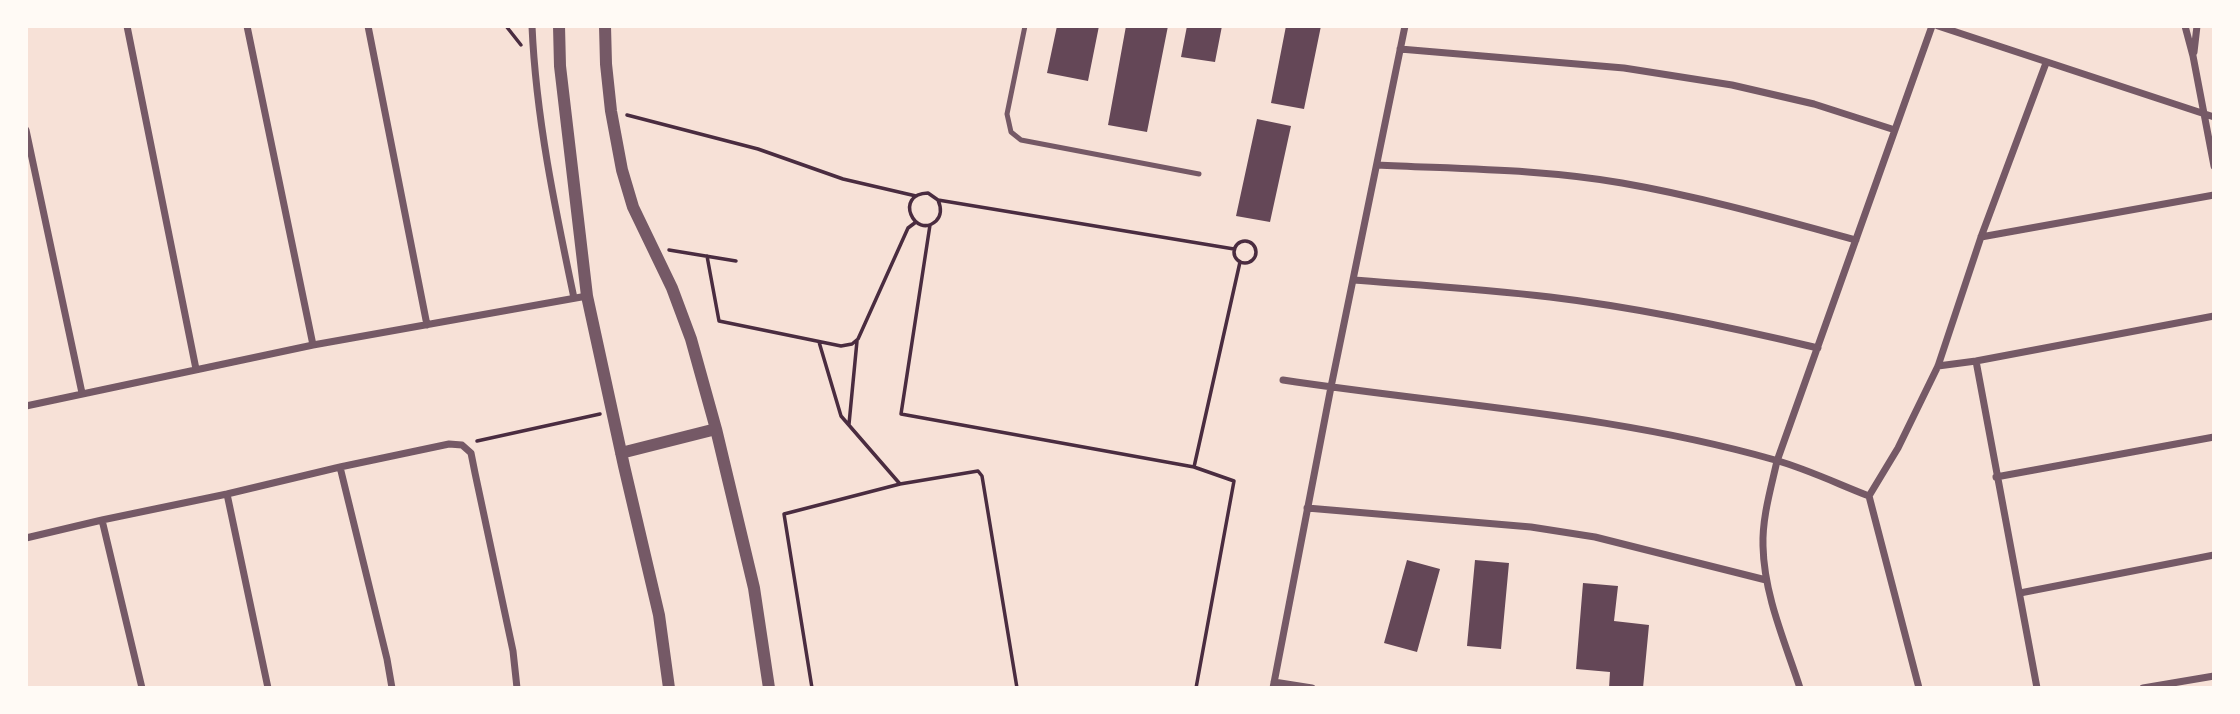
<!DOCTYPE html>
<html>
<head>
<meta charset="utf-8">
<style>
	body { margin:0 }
	#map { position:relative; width:2240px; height:714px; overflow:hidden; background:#f7e1d7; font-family:"Work Sans",sans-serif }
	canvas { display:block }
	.frame { position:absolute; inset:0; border:28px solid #fffaf5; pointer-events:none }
</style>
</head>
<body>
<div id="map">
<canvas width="2240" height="714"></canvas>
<div class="frame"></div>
</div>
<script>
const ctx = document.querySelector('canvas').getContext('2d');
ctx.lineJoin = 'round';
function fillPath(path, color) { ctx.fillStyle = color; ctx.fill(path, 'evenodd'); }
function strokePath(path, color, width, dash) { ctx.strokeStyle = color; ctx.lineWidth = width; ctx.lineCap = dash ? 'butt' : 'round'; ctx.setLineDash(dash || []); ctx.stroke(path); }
fillPath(new Path2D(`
	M1057,26H1099L1088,81L1047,73Z
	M1126,26H1168L1147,132L1108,125Z
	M1187,26H1222L1215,62L1181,57Z
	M1286,26H1321L1304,109L1271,103Z
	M1257,119L1291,126L1270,222L1236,216Z
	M1407,560L1440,569L1417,652L1384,643Z
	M1475,560L1509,563L1501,649L1467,646Z
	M1583,583L1618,586L1614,621L1649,625L1643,688H1609L1610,672L1576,669Z`), '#644757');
strokePath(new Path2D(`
	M506,26L521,45
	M627,115L758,149L843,179L916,196
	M938,200C941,207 942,215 936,221C915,240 893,194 928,193L938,200L1234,249
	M930,225L901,414L1194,467L1240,262
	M1234 252a11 11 0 1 1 22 0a11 11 0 1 1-22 0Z
	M669,250L736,261
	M707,256L719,321L841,346L852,344L858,339L908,228L916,222
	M819,342L841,416L900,484L978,471L982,476L1017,688
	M849,424L857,341
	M477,441L600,414
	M1194,467L1234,481L1196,688
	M812,688L784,514L900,484`), '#4a2c40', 3.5);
strokePath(new Path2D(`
	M1025,26L1007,114L1011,132L1021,140L1199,174`), '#755966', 5);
strokePath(new Path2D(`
	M127,26L196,369
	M247,26L313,345
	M368,26L427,325
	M532,26C536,118 555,208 574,298
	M1938,26L2214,117
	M2185,26L2193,56L2214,166
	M1400,49L1624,68L1732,85L1814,104L1895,130
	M2194,52L2197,26
	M26,130L82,393
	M1377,165C1458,169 1542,169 1622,183C1702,197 1779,219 1856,240
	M1981,237L2214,195
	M1353,280C1418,285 1485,289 1550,297C1641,308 1730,327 1818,348
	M1976,361L2037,688
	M1938,366L1976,361L2214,316
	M1283,380C1447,405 1614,414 1775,460C1807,469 1838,484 1869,496
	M26,406L313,345L587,296
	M340,467L387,659L392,688
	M1996,477L2214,437
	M227,494L268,688
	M1307,508L1531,527L1595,537L1766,580
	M102,520L142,688
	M26,538L102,520L227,494L340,467L449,444L462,445L471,453L475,473L513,651L517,688
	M2020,593L2214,555
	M1274,682L1312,688
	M1273,688L1331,387L1405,26
	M1800,688C1785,642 1764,595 1763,546C1762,518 1771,488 1777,461L1932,26
	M1919,688L1869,496L1898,448L1938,366L1981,237L2046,63
	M2143,688L2214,676`), '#755966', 7);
strokePath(new Path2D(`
	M559,26L560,66L587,296L624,466L659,615L669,688
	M605,26L606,64L611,111L622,170L633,207L672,288L691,339L716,429L754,588L769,688
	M621,453L716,429`), '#755966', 12);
</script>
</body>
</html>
